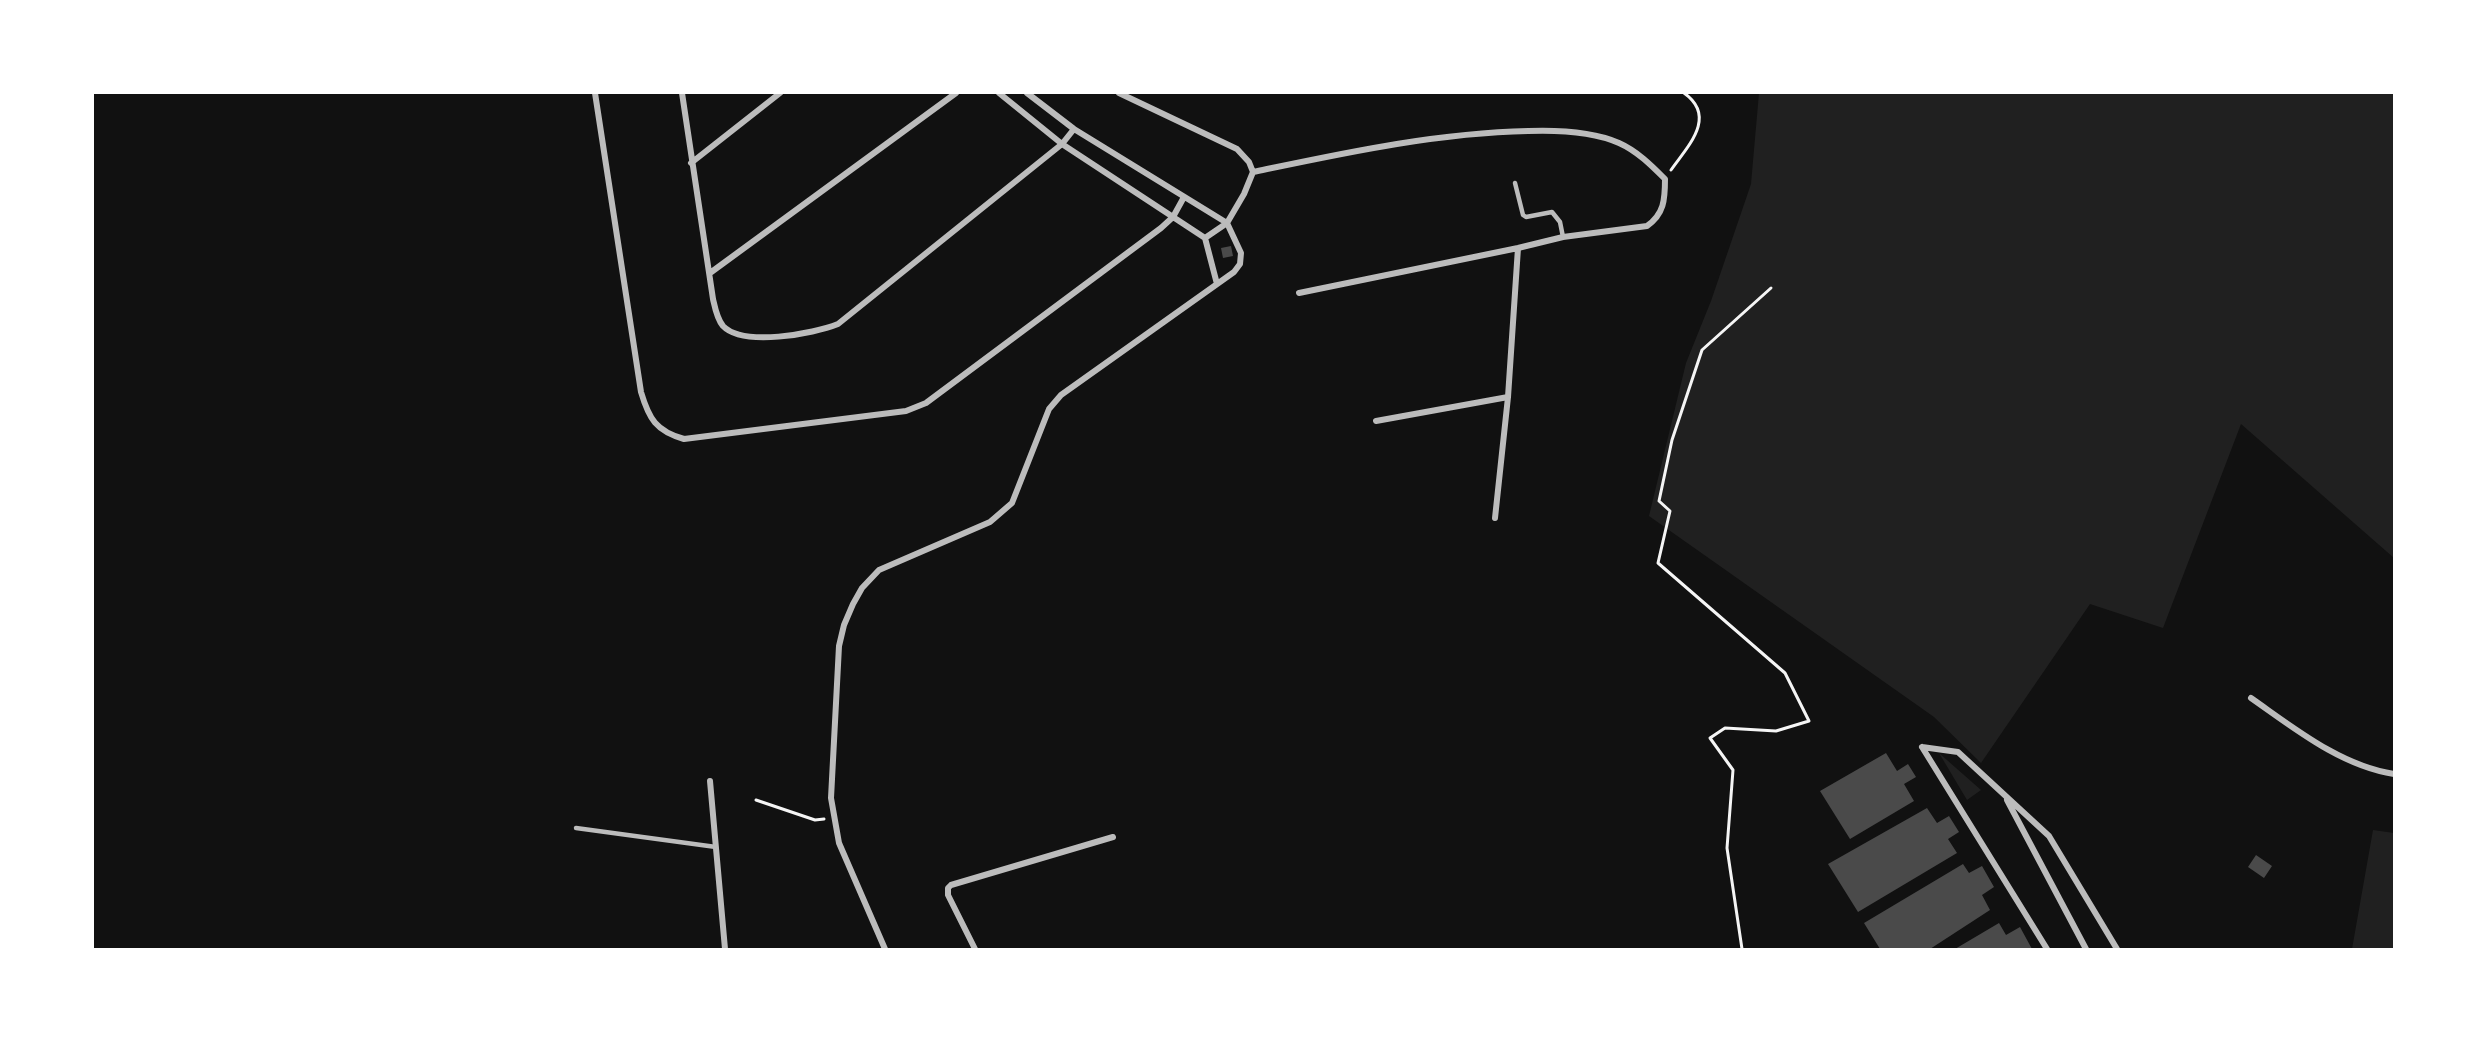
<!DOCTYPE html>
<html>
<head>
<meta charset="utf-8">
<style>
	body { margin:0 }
	#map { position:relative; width:2487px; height:1042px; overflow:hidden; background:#111; font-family:Signika,sans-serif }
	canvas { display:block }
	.frame { position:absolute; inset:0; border:94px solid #fff; pointer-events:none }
</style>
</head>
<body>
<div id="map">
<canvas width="2487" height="1042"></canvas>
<div class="frame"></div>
</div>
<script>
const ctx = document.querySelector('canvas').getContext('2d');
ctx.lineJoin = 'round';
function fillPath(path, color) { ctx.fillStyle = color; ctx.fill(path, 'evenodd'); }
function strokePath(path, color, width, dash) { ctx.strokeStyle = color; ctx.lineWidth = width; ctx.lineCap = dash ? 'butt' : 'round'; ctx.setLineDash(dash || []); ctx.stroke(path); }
fillPath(new Path2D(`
	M1759,93H2394V558L2241,424L2163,628L2090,604L1981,763L1934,717L1649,516L1686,363L1711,301L1751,184Z
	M1939,753L1981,790L1967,800Z
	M2373,830L2394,833V949H2352Z`), '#202020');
fillPath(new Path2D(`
	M1231,246L1233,256L1223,258L1221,248Z
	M1886,753L1897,771L1908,764L1916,777L1904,784L1914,801L1850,839L1820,791Z
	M1927,808L1937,823L1949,816L1959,832L1948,839L1957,853L1858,912L1828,864Z
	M2256,855L2272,866L2264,878L2248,867Z
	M1963,864L1969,873L1982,866L1994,887L1982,895L1990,910L1930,949H1880L1864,923Z
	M1999,923L2006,935L2020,927L2032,949H1955Z`), '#4a4a4a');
strokePath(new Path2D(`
	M1671,170C1687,147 1718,117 1684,93
	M756,800L815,820L824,819
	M1742,949L1727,848L1733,770L1710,738L1725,728L1776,731L1809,721L1785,673L1658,563L1670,511L1659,501L1672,440L1702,350L1771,288`), '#f5f5f5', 3);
strokePath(new Path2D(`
	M1515,183L1523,215L1526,217L1552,212L1560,222L1563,237
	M576,828L716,847`), '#bcbcbc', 4.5);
strokePath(new Path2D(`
	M595,93L641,392C649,419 656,431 684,439L906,411L926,403L1161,228L1173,217L1184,197
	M682,93L713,299C715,308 717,319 723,326C743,347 813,334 838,324L1062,144L1074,129
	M999,93L1062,144L1205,238L1217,284
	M1119,93L1237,149L1249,162L1253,172
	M691,163L780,93
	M1205,238L1227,223L1244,194L1253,172C1344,153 1435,133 1528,131C1557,130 1592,131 1619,143C1637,151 1651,165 1665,179C1665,200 1664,214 1647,226L1563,237L1518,248L1299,293
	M710,273L956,93
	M1376,421L1508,397
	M1495,518L1508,397L1518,248
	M2251,698C2294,728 2341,766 2394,774
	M1922,747L1958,752L2049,836L2117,949
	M1922,747L2047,949
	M710,781L725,949
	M2007,800L2086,949
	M885,949L839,843L831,798L839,646L844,625L853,604L862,588L879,570L990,522L1012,503L1049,409L1061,395L1234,272L1240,264L1241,253L1227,223L1074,129L1027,93
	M975,949L948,895V888L951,885L1113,837`), '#bcbcbc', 6);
</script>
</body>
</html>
